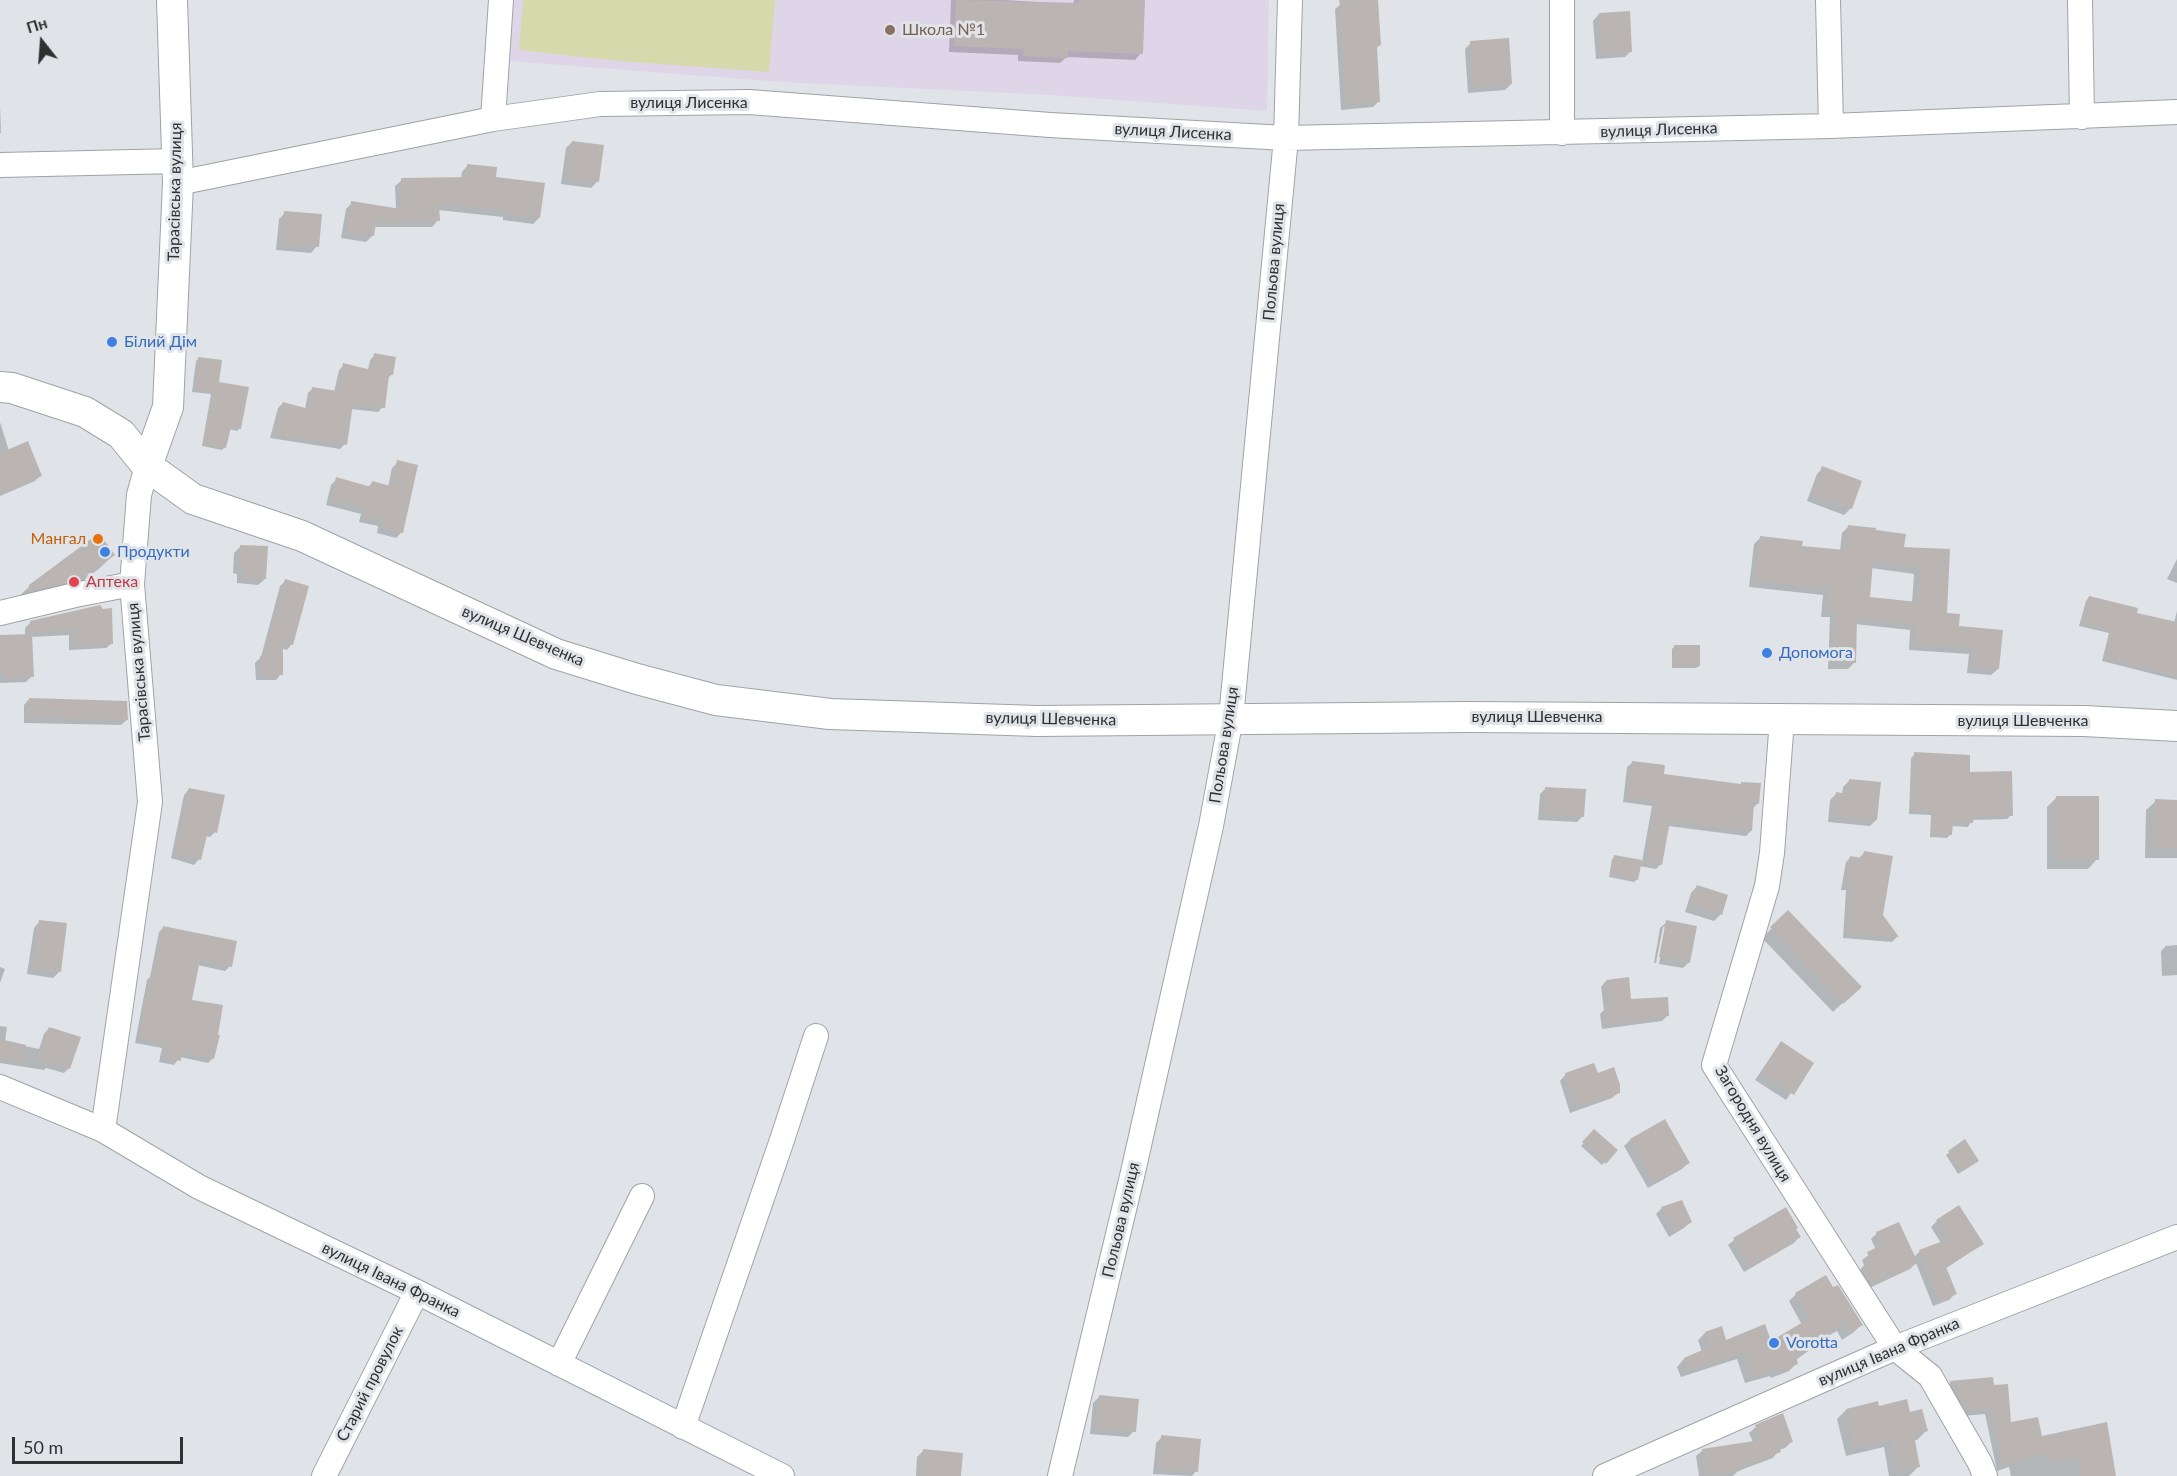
<!DOCTYPE html>
<html>
<head>
<meta charset="utf-8">
<style>
	body { margin:0 }
	#map { position:relative; width:2177px; height:1476px; overflow:hidden; background:#e0e4e8; font-family:Lato,sans-serif }
	canvas { display:block }
	.north { position:absolute; left:12px; top:12px; width:60px; height:60px; -webkit-text-stroke:4px #e0e4e8; paint-order:stroke; rotate:343deg; font-size:16px; font-weight:700; line-height:24px; text-align:center; color:#2e3031 }
	.north::after { content:''; display:block; margin:auto; width:21px; height:27px; background:#2e3031; clip-path:polygon(50% 0,100% 100%,50% 72%,0 100%) }
	.scale { position:absolute; left:12px; top:1437px; width:171px; height:27px; box-sizing:border-box; border:3px solid #2e3031; border-top:0; padding-left:8px; font-size:18px; line-height:21px; white-space:nowrap; color:#2e3031; -webkit-text-stroke:4px #e0e4e8; paint-order:stroke }
</style>
</head>
<body>
<div id="map">
<canvas width="2177" height="1476"></canvas>
<div class="north">Пн</div>
<div class="scale">50 m</div>
</div>
<script>
const ctx = document.querySelector('canvas').getContext('2d');
ctx.lineJoin = 'round';
function fillPath(path, color) { ctx.fillStyle = color; ctx.fill(path, 'evenodd'); }
function strokePath(path, color, width, dash) { ctx.strokeStyle = color; ctx.lineWidth = width; ctx.lineCap = dash ? 'butt' : 'round'; ctx.setLineDash(dash || []); ctx.stroke(path); }
function label(font, color, halo, rows, align = 'center') {
  ctx.font = font + ' Lato,sans-serif'; ctx.lineWidth = 6; ctx.setLineDash([]); ctx.textBaseline = 'middle'; ctx.strokeStyle = halo; ctx.fillStyle = color; for (const [text, x, y, turn = 0] of rows) {
    ctx.save(); ctx.translate(x, y); ctx.rotate((+turn || 0) * Math.PI / 180); ctx.textAlign = isNaN(turn) ? turn : align; if (halo) ctx.strokeText(text, 0, 0); ctx.fillText(text, 0, 0); ctx.restore();
  }
}
fillPath(new Path2D(`
	M514,0H1269L1267,111L1049,95L782,82L509,61Z`), '#dfd5e9');
fillPath(new Path2D(`
	M523,0H775L769,72L619,61L519,50Z`), '#d6d9ab');
fillPath(new Path2D(`
	M951,0H1004L1073,4L1074,0H1143L1141,53L1135,60L1067,57L1060,63L1018,61V55L949,52Z
	M1339,0H1377L1380,45L1375,49L1379,101L1373,107L1341,110L1335,9L1340,5Z
	M1599,14L1631,51L1625,57L1596,59L1593,21Z
	M1471,43L1511,84L1505,90L1468,93L1465,49Z
	M0,105L1,133H0Z
	M572,142L597,182L591,188L561,184L566,148Z
	M468,165L494,178L539,218L533,224L503,220V217L438,210V220L432,227H373L372,236L366,242L341,238L346,209L352,203L396,209L395,186L402,180L461,178L462,172Z
	M285,213L317,246L311,253L276,250L279,219Z
	M375,355L391,375L387,379L383,407L378,412L351,409L345,444L340,449L270,438L278,408L283,403L305,409L308,393L313,388L334,392L339,370L344,365L368,370L370,360Z
	M199,358L218,384L240,428L237,431L229,429L225,447L222,450L202,446L211,394L192,392L196,361Z
	M0,422L9,451L41,475L35,481L0,496Z
	M398,462L402,532L396,538L377,533L378,526L359,522L361,514L326,505L331,485L337,479L368,487L372,483L388,487L392,468Z
	M1823,468L1860,482L1851,508L1844,515L1807,501L1817,474Z
	M1848,527L1903,548L1949,550L1946,614L1998,669L1991,675L1967,673L1969,654L1909,650L1910,630L1855,624L1854,663L1848,669H1828L1830,617H1821L1823,595L1749,587L1754,544L1760,538L1801,548L1840,551L1842,533ZM1871,568L1914,574L1912,603L1868,598Z
	M240,547L265,579L258,585L237,583V574L233,573L234,553Z
	M113,555L100,568L68,592L16,599L30,586Z
	M2177,559V583L2167,579Z
	M285,581L292,644L287,650L281,648V674L276,680H256L255,663L261,657L280,586Z
	M2089,597L2135,614L2174,623L2177,611V680L2102,661L2109,633L2079,626L2086,601Z
	M99,606L112,643L106,648L69,650V635L31,637L32,676L26,682L0,683V637L25,636V628L31,622Z
	M1674,647L1699,666L1696,668H1672V649Z
	M29,699L127,720L121,725L24,723V705Z
	M1915,754L2011,815L2007,819L1972,820L1968,827L1951,826V834L1947,838L1930,837L1931,815L1909,814L1911,758Z
	M1632,763L1662,775L1758,803L1752,809L1751,831L1746,836L1668,826L1661,864L1656,869L1639,866L1637,879L1634,882L1609,877L1612,859L1615,857L1642,862L1652,806L1623,802L1627,767Z
	M1849,781L1876,820L1870,826L1828,822L1830,800L1836,794L1842,795L1843,787Z
	M1546,788L1583,816L1577,822L1538,820L1540,794Z
	M189,789L215,832L210,837L205,836L199,859L194,865L171,858L184,795Z
	M2057,797L2097,859L2088,869H2047V807Z
	M2156,801H2177V858H2145L2146,810Z
	M1864,853L1881,916L1897,937L1892,942L1843,938L1846,890H1841L1846,862L1851,857L1859,858Z
	M1697,886L1726,896L1720,915L1714,921L1685,912L1691,893Z
	M1788,912L1850,996L1833,1012L1762,938Z
	M40,921L59,972L53,978L27,974L34,928Z
	M1667,922L1689,962L1683,968L1659,964L1666,927H1663L1656,963H1654L1660,928Z
	M164,927L230,966L225,971L197,965L190,1001L213,1058L208,1063L180,1057L174,1065L159,1062L162,1048L135,1043L147,980L150,977L159,932Z
	M2177,945V975L2162,976L2161,951L2166,946Z
	M0,967L5,969L0,983Z
	M1606,981L1630,1001L1667,1016L1662,1021L1602,1029L1600,1014L1604,1010L1601,987Z
	M0,1026L7,1027L5,1042L39,1049L44,1034L49,1028L69,1068L64,1073L46,1068L44,1070L0,1063Z
	M1781,1043L1812,1063L1786,1100L1755,1080Z
	M1566,1074L1597,1075L1619,1092L1612,1098L1570,1113L1560,1081Z
	M1664,1121L1688,1163L1682,1169L1648,1188L1624,1146L1630,1140Z
	M1594,1131L1616,1150L1602,1165L1581,1146Z
	M1965,1142L1974,1164L1958,1174L1946,1155Z
	M1662,1208L1690,1222L1684,1228L1669,1237L1656,1214Z
	M1785,1209L1799,1237L1794,1243L1744,1272L1728,1245L1734,1240Z
	M1937,1221L1982,1243L1975,1249L1945,1269L1955,1294L1949,1300L1933,1306L1916,1263L1910,1269L1865,1290L1860,1270L1864,1265L1862,1260L1876,1250L1871,1239L1877,1233L1914,1257L1920,1251L1941,1243L1931,1227Z
	M1833,1289L1861,1325L1854,1332L1842,1340L1837,1331L1807,1348L1808,1351L1796,1360L1797,1363L1789,1371L1771,1378L1770,1376L1745,1383L1737,1359L1681,1377L1677,1367L1684,1359L1702,1352L1698,1340L1705,1333L1725,1342L1771,1343L1802,1325L1789,1301L1796,1294Z
	M1951,1382L1993,1387L2010,1424L2041,1438L2114,1476H2011L2009,1467L1997,1471L1985,1414L1961,1416L1945,1389Z
	M1099,1397L1134,1431L1128,1437L1090,1434L1093,1403Z
	M1878,1407L1909,1414L1926,1431L1917,1440L1913,1441L1918,1467L1909,1476H1889L1884,1447L1846,1456L1837,1419L1846,1410Z
	M1756,1427L1791,1442L1785,1448L1779,1450L1773,1458L1738,1471L1733,1476H1699L1696,1456L1703,1450L1753,1442L1749,1433Z
	M1162,1437L1196,1471L1192,1476L1153,1474L1156,1443Z
	M924,1450L959,1476H916L917,1457Z`), '#0003');
fillPath(new Path2D(`
	M956,0L1079,3V0H1145L1143,54L1068,51V58L1046,57L1023,56L1024,49L954,46Z
	M1378,0L1381,45L1377,46L1380,102L1346,104L1340,2Z
	M1630,11L1632,52L1602,54L1599,13Z
	M1509,38L1512,84L1474,87L1470,41Z
	M572,141L604,145L599,182L566,178Z
	M467,164L497,167L496,177L545,183L540,218L508,214L509,211L439,204L440,221L376,222L374,236L347,233L351,201L401,209V178L466,177Z
	M284,211L322,214L319,247L281,244Z
	M374,353L396,357L393,375H389L385,408L353,404L347,445L274,434L283,402L309,409L312,387L337,391L343,363L371,370Z
	M198,357L222,360L219,382L249,387L241,429L231,427L226,448L203,444L213,392L194,390Z
	M28,441L42,476L0,493V453Z
	M397,460L418,465L403,533L382,528L383,521L364,516L366,508L331,500L336,477L371,487L372,481L391,486Z
	M1822,466L1862,481L1852,509L1812,495Z
	M1848,525L1876,528V530L1906,534L1904,547L1950,549L1947,613L1960,614L1959,626L2003,630L1999,669L1973,667L1975,648L1915,644L1916,624L1857,618L1856,663H1834L1835,611H1826L1828,589L1755,580L1760,536L1803,541L1802,546L1845,550ZM1873,561L1920,568L1918,602L1870,597Z
	M99,533L115,555L82,579L29,591V585Z
	M240,545L268,546L266,579L242,578L243,568H239Z
	M285,579L309,586L293,645L283,642V675H260V656H264Z
	M2089,596L2138,608L2137,613L2177,622V676L2104,658L2111,630L2082,623Z
	M100,605L103,609L112,608L113,644L74,645V630L30,632V621Z
	M32,634L34,677L3,678V670H0V635Z
	M1674,645H1700V666H1674Z
	M29,698L127,701L128,720L29,717Z
	M1914,752L1970,755V772L2012,771L2013,816H1974L1973,823L1953,822L1952,835L1933,834L1934,811L1912,810Z
	M1632,761L1665,765L1664,774L1741,784V782L1761,783L1759,804L1754,803L1752,831L1670,821L1662,865L1646,862L1656,801L1627,798Z
	M1849,779L1881,782L1877,820L1833,816L1836,792L1847,794Z
	M1545,787L1586,789L1584,817L1544,814Z
	M189,788L225,795L217,833L208,831L201,860L175,853Z
	M2056,796H2099V860L2056,859Z
	M2155,799L2177,800V849H2154Z
	M1864,851L1893,856L1883,915L1899,937L1847,934L1851,886L1845,885L1850,856L1862,858Z
	M1614,855L1642,860L1638,880L1610,874Z
	M1697,885L1728,895L1722,915L1690,905Z
	M1788,910L1862,987L1843,1004L1770,927Z
	M39,920L67,923L61,972L33,969Z
	M1666,920L1697,926L1690,963L1659,957Z
	M163,926L237,941L232,967L200,960L192,1000L223,1005L218,1035H220L214,1059L182,1052L181,1061L163,1057L166,1044L139,1039L151,973L154,974Z
	M1629,977L1631,999L1668,997L1669,1016L1607,1025L1605,1007L1609,1006L1606,980Z
	M49,1027L81,1037L70,1069L38,1059Z
	M0,1039L26,1045L23,1062L0,1058Z
	M1781,1041L1814,1063L1794,1095L1760,1073Z
	M1594,1063L1598,1073L1614,1067L1620,1085V1093L1577,1107L1565,1073Z
	M1665,1119L1690,1163L1654,1183L1630,1139Z
	M1594,1129L1618,1150L1606,1164L1582,1142Z
	M1965,1139L1979,1161L1961,1172L1948,1151Z
	M1682,1200L1692,1222L1676,1232L1661,1207Z
	M1959,1205L1984,1244L1946,1267L1957,1294L1940,1301L1919,1250L1948,1239L1936,1220Z
	M1786,1207L1798,1228L1796,1229L1801,1237L1750,1268L1733,1238Z
	M1899,1222L1918,1263L1871,1284L1862,1270L1867,1267L1865,1262L1870,1260L1867,1252L1882,1245L1876,1232Z
	M1826,1275L1833,1287L1838,1285L1863,1325L1849,1333L1844,1324L1807,1346L1809,1351L1796,1357L1798,1364L1778,1372L1777,1369L1752,1377L1744,1352L1688,1371L1684,1358L1709,1347L1705,1332L1722,1326L1726,1340L1765,1324L1771,1341L1810,1318L1795,1293Z
	M1993,1377L1994,1385L2008,1384L2011,1422L2038,1417L2042,1436L2107,1422L2116,1476H2080L2077,1457L2048,1463L2046,1454L2015,1460V1463L2003,1465L1991,1408L1968,1411L1950,1381Z
	M1099,1395L1139,1399L1136,1432L1096,1428Z
	M1907,1399L1910,1412L1922,1409L1928,1431L1914,1435L1920,1467L1898,1471L1893,1439L1854,1448L1846,1409L1878,1401L1879,1406Z
	M1783,1413L1793,1442L1779,1447L1781,1452L1740,1467V1471L1706,1475L1702,1449L1760,1440L1755,1425Z
	M1161,1435L1201,1439L1198,1472L1158,1468Z
	M923,1449L963,1453L961,1476H920Z`), '#bab5b3');
const minor = new Path2D(`
	M1828,0L1831,126
	M2080,0L2082,117
	M493,119L501,0
	M1562,133V0
	M0,165L178,161
	M178,183L493,119L600,104L749,102L1050,125L1286,138L1831,126L2177,112
	M0,613L75,595L132,584
	M1782,719L1772,853L1767,886L1714,1065L1895,1348L1930,1376L1980,1463L1985,1476
	M0,1087L103,1130L199,1187L417,1292L782,1476
	M103,1130L150,802L132,584L139,495L147,466
	M559,1364L642,1196
	M683,1427L782,1140L816,1036
	M324,1476L417,1292
	M1060,1476L1133,1172L1211,826L1231,718L1286,138L1290,0
	M1605,1476L1895,1348L2177,1237`);
const tertiary = new Path2D(`
	M0,387L12,388L85,412L121,434L147,466L193,499L302,536L556,654L637,679L716,700L830,714L1037,721L1466,717L2084,721L2177,726
	M147,466L168,407L178,183L172,0`);
strokePath(minor, '#9fa2a6', 26);
strokePath(tertiary, '#9fa2a6', 32);
strokePath(minor, '#fff', 24);
strokePath(tertiary, '#fff', 30);
for (const [x, y, r, color] of [
	[890,30,6,"#8d6e63"],
	[112,342,6,"#3f7fe0"],
	[98,539,6,"#e8710a"],
	[105,552,6,"#3f7fe0"],
	[74,582,6,"#e0444e"],
	[1767,653,6,"#3f7fe0"],
	[1774,1343,6,"#3f7fe0"]
]) { const dot = new Path2D(); dot.arc(x, y, r, 0, 2 * Math.PI); ctx.fillStyle = color; ctx.fill(dot); strokePath(dot, '#e0e4e8', 2); }
label('16px', '#785e54', '#e0e4e8', [
	["Школа №1",902,30]
], 'left');
label('16px', '#2e3031', '#e0e4e8', [
	["вулиця Лисенка",689,103],
	["вулиця Лисенка",1659,130,-2],
	["вулиця Лисенка",1173,132,3],
	["Тарасівська вулиця",175,192,-89],
	["Польова вулиця",1274,262,-85],
	["вулиця Шевченка",523,636,23],
	["Тарасівська вулиця",139,672,-95],
	["вулиця Шевченка",1537,717],
	["вулиця Шевченка",1051,719,1],
	["вулиця Шевченка",2023,721],
	["Польова вулиця",1224,745,-81],
	["Загородня вулиця",1753,1124,59],
	["Польова вулиця",1121,1220,-77],
	["вулиця Івана Франка",391,1280,26],
	["вулиця Івана Франка",1889,1352,-23],
	["Старий провулок",370,1384,-63]
]);
label('16px', '#366cbe', '#e0e4e8', [
	["Білий Дім",124,342],
	["Продукти",117,552],
	["Допомога",1779,653],
	["Vorotta",1786,1343]
], 'left');
label('16px', '#c56008', '#e0e4e8', [
	["Мангал",86,539]
], 'right');
label('16px', '#be3a42', '#e0e4e8', [
	["Аптека",86,582]
], 'left');
</script>
</body>
</html>
